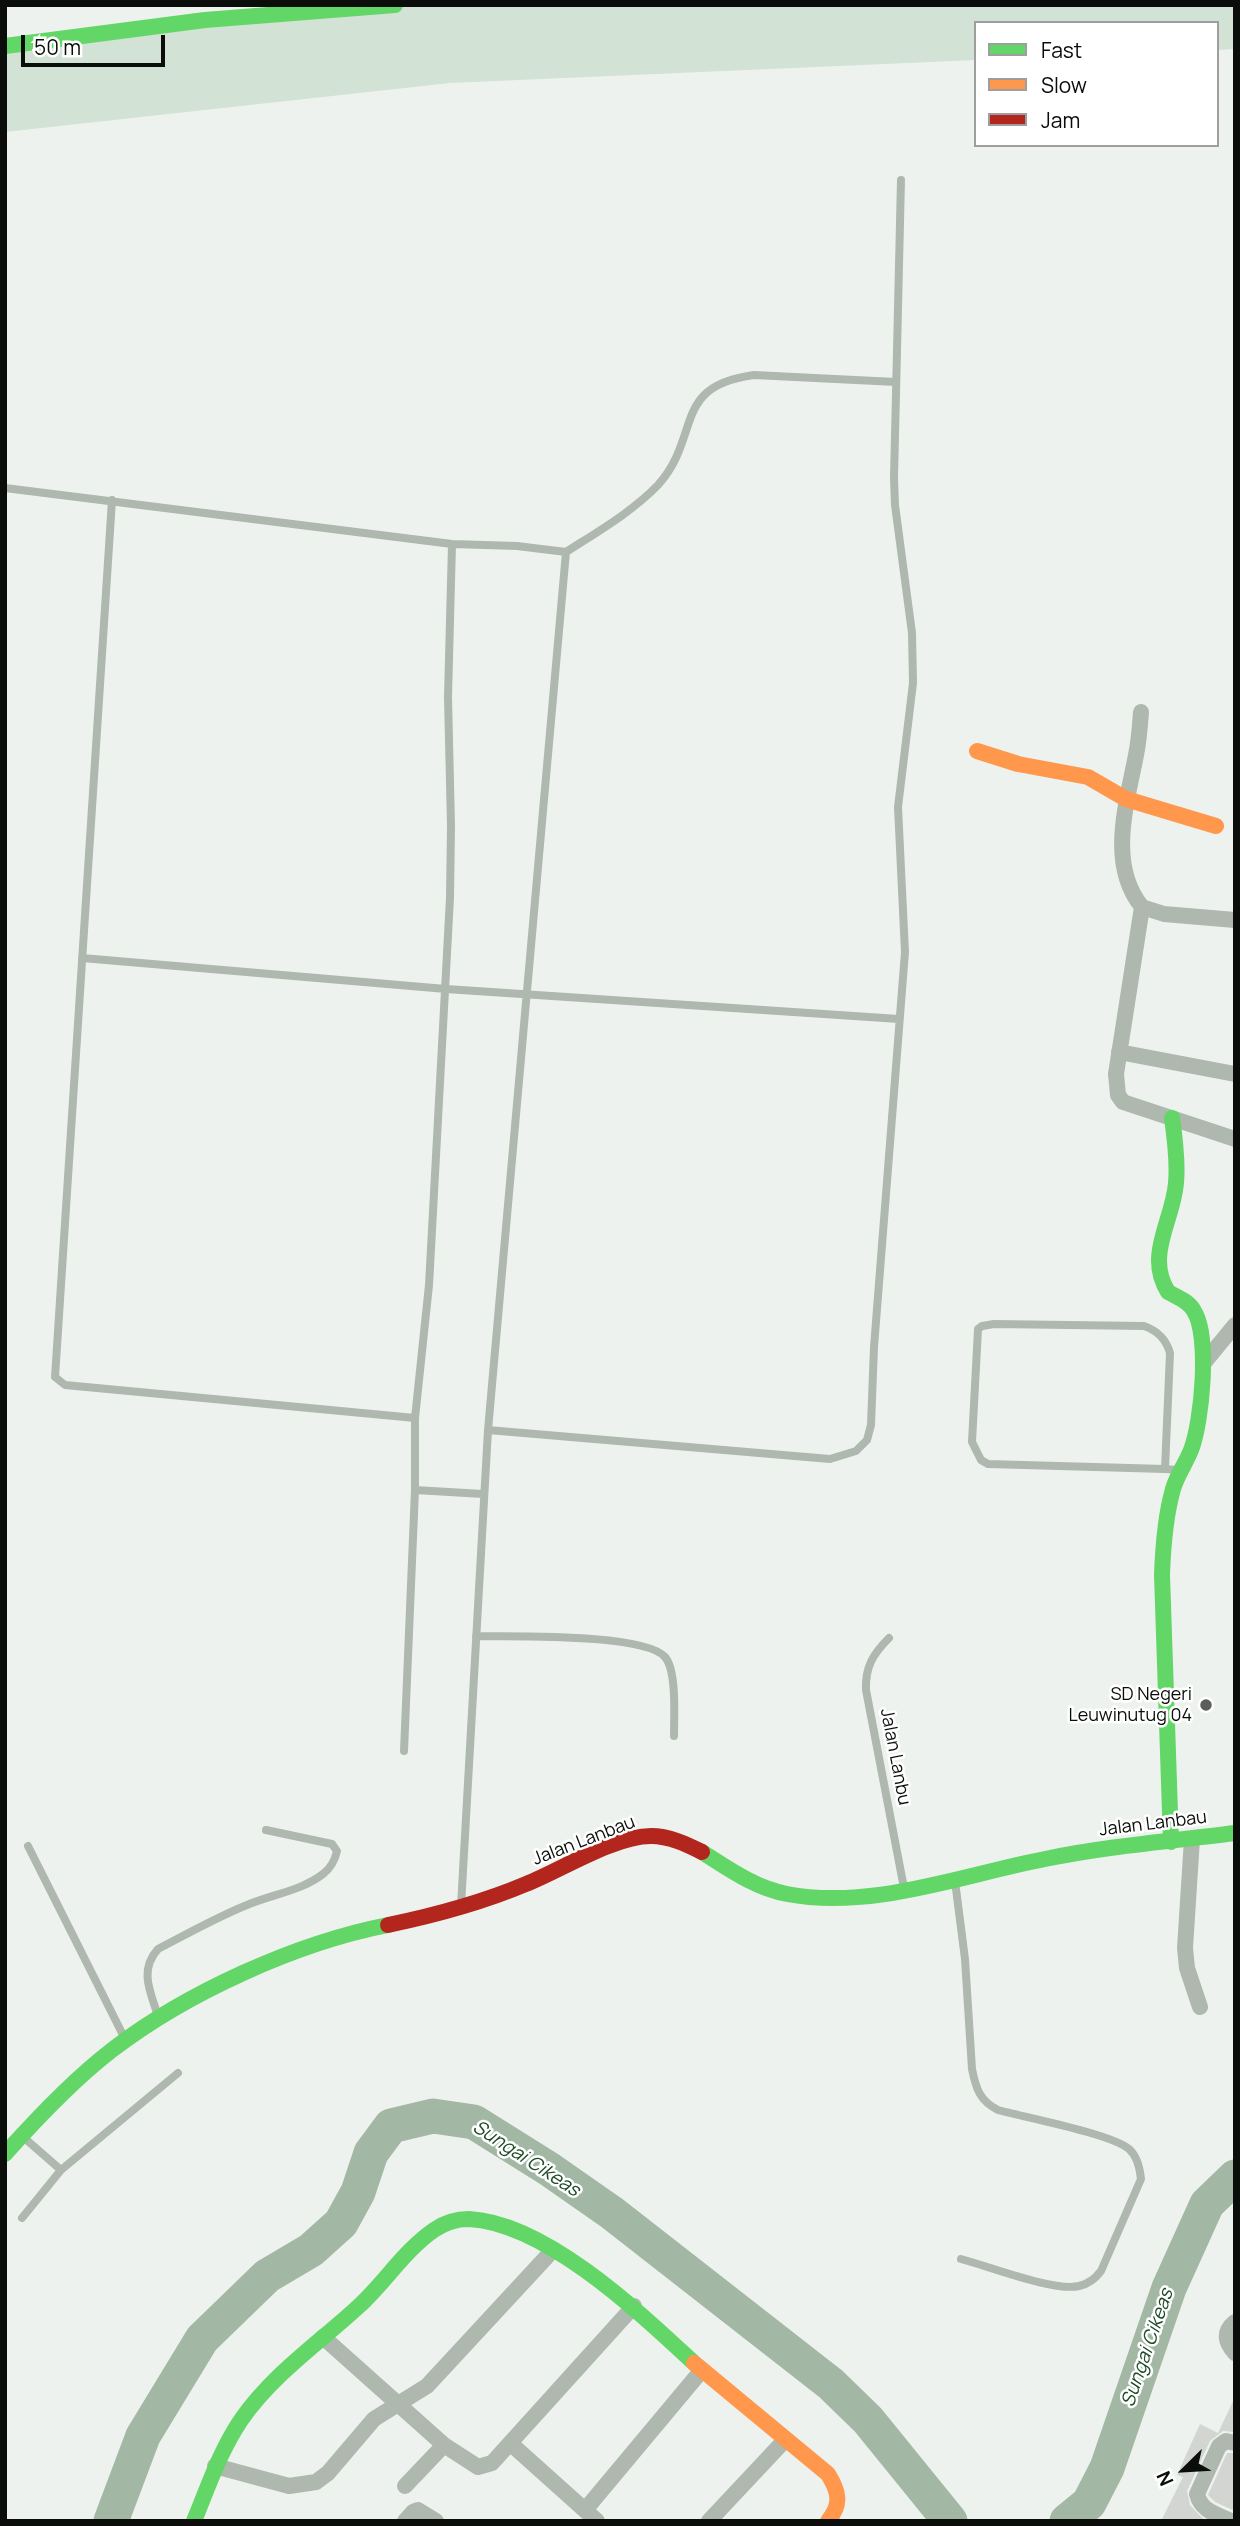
<!DOCTYPE html>
<html>
<head>
<meta charset="utf-8">
<style>
	body { margin:0 }
	#map { position:relative; width:1240px; height:2526px; overflow:hidden; background:#eef2ee; font-family:Manrope,sans-serif }
	canvas { display:block }
	.frame { position:absolute; inset:0; border:7px solid #0b0d0b; pointer-events:none }
	.legend { position:absolute; left:974px; top:21px; width:245px; height:126px; box-sizing:border-box; background:#fefffe; border:2px solid #9d9e9d; margin:0; padding:9px 12px; list-style:none; font-size:21px; color:#0b0d0b }
	.legend li { display:flex; align-items:center; gap:14px; height:35px }
	.legend b { width:35px; border:2px solid #9d9e9d }
	.north { position:absolute; left:1149px; top:2435px; width:70px; height:70px; -webkit-text-stroke:5px #fefffe; paint-order:stroke; rotate:246deg; font-size:19px; font-weight:700; line-height:28px; text-align:center; color:#0b0d0b }
	.north::after { content:''; display:block; margin:auto; width:24px; height:32px; background:#0b0d0b; clip-path:polygon(50% 0,100% 100%,50% 72%,0 100%) }
	.scale { position:absolute; left:21px; top:35px; width:144px; height:32px; box-sizing:border-box; border:4px solid #0b0d0b; border-top:0; padding-left:9px; font-size:21px; line-height:24px; white-space:nowrap; color:#0b0d0b; -webkit-text-stroke:5px #fefffe; paint-order:stroke }
</style>
</head>
<body>
<div id="map">
<canvas width="1240" height="2526"></canvas>
<div class="frame"></div>
<ul class="legend">
<li><b style="height:9px;background:#63d668"></b>Fast</li>
<li><b style="height:9px;background:#ff974d"></b>Slow</li>
<li><b style="height:9px;background:#b3261e"></b>Jam</li>
</ul>
<div class="north">N</div>
<div class="scale">50 m</div>
</div>
<script>
const ctx = document.querySelector('canvas').getContext('2d');
ctx.lineJoin = 'round';
function fillPath(path, color) { ctx.fillStyle = color; ctx.fill(path, 'evenodd'); }
function strokePath(path, color, width, dash) { ctx.strokeStyle = color; ctx.lineWidth = width; ctx.lineCap = dash ? 'butt' : 'round'; ctx.setLineDash(dash || []); ctx.stroke(path); }
function label(font, color, halo, rows, align = 'center') {
  ctx.font = font + ' Manrope,sans-serif'; ctx.lineWidth = 5; ctx.setLineDash([]); ctx.textBaseline = 'middle'; ctx.strokeStyle = halo; ctx.fillStyle = color; for (const [text, x, y, turn = 0] of rows) {
    ctx.save(); ctx.translate(x, y); ctx.rotate((+turn || 0) * Math.PI / 180); ctx.textAlign = isNaN(turn) ? turn : align; if (halo) ctx.strokeText(text, 0, 0); ctx.fillText(text, 0, 0); ctx.restore();
  }
}
fillPath(new Path2D(`
	M395,5H1235V49L1217,50V23H976V60L450,83L5,132V47Z`), '#d2e2d4');
strokePath(new Path2D(`
	M111,2521L143,2436L202,2339L267,2276L311,2250L341,2223L358,2192L371,2153L391,2126L433,2116L474,2122L549,2169L612,2213L831,2384L868,2420L950,2521
	M1067,2521L1089,2503L1107,2468L1169,2288L1207,2204L1235,2177`), '#a3b8a4', 35);
fillPath(new Path2D(`
	M1235,2397V2432L1223,2431L1210,2441L1187,2491L1190,2505L1205,2521H1161L1183,2477L1177,2475L1200,2424L1218,2433Z
	M1227,2453H1235V2511L1215,2502L1208,2495Z`), '#d2d5d2');
strokePath(new Path2D(`
	M5,488L452,544L517,546L566,552
	M112,500L55,1377L65,1385L415,1418
	M82,958L446,989L899,1019
	M488,1430L830,1459L856,1451L867,1440L871,1425L874,1347L905,952L898,807L913,683L912,633L895,505L894,478L901,180
	M1165,1469L1170,1353C1166,1339 1158,1331 1144,1326L994,1324L982,1326L978,1329L972,1442L981,1460L988,1464L1165,1469L1178,1470
	M415,1490L483,1494
	M476,1636C511,1637 644,1633 665,1657C677,1671 674,1717 674,1736
	M889,1638C873,1654 865,1667 866,1690L904,1888
	M404,1751L415,1490V1418L429,1285L450,898L451,826L448,697L452,544
	M28,1846L124,2037
	M955,1881L965,1959L972,2069C976,2089 980,2101 998,2110C1024,2117 1112,2134 1129,2149C1138,2157 1140,2169 1141,2179L1101,2271C1095,2279 1089,2284 1079,2286C1055,2292 988,2266 961,2259
	M461,1906L488,1430L566,552C597,532 632,512 658,485C702,436 671,386 754,375L896,382
	M158,2016C150,1991 139,1970 158,1949C187,1934 217,1917 247,1905C273,1894 301,1891 323,1874C331,1868 335,1860 337,1851L332,1844L266,1830
	M22,2136L61,2170L178,2073
	M22,2218L61,2170`), '#aeb8af', 8);
strokePath(new Path2D(`
	M1141,712C1140,726 1139,741 1136,755C1127,803 1107,864 1142,907
	M1235,920L1164,914L1142,907L1116,1074L1118,1095L1123,1102L1235,1139
	M1119,1052L1235,1074
	M1203,1364L1235,1325
	M1192,1839L1185,1948L1187,1968L1200,2007
	M1235,2322C1223,2332 1225,2342 1235,2353
	M323,2337L444,2445L478,2467L492,2463L634,2306
	M510,2443L597,2521
	M215,2466L289,2486L316,2482L328,2473L374,2419L427,2386L553,2250
	M405,2486L444,2445
	M585,2510L702,2370
	M405,2521L413,2512L418,2510L436,2521
	M709,2521L785,2440
	M1231,2521C1216,2514 1201,2511 1197,2494L1219,2446L1226,2441L1235,2443`), '#aeb8af', 16);
strokePath(new Path2D(`
	M5,46L205,20L395,5
	M1171,1842L1162,1575C1163,1546 1165,1517 1173,1489C1177,1475 1186,1463 1191,1450C1202,1422 1210,1336 1194,1311C1189,1301 1177,1297 1168,1292C1145,1255 1173,1221 1176,1183C1178,1162 1175,1139 1172,1118
	M702,1852C729,1869 755,1888 787,1894C872,1910 962,1875 1045,1859C1108,1846 1172,1841 1235,1833
	M5,2154C38,2117 73,2080 112,2050C186,1993 296,1943 388,1925
	M194,2521C208,2487 220,2451 241,2420C273,2374 319,2343 359,2306C385,2282 405,2250 434,2230C444,2223 456,2219 469,2219C546,2223 640,2313 694,2363`), '#63d668', 16);
strokePath(new Path2D(`
	M977,751L1018,764L1088,777L1126,799L1216,826
	M694,2363L828,2474C839,2492 842,2504 828,2521`), '#ff974d', 16);
strokePath(new Path2D(`
	M388,1925C436,1915 481,1903 526,1884C561,1870 614,1836 651,1836C669,1836 686,1844 702,1852`), '#b3261e', 16);
for (const [x, y, r, color] of [
	[1206,1705,7,"#5a5d5a"]
]) { const dot = new Path2D(); dot.arc(x, y, r, 0, 2 * Math.PI); ctx.fillStyle = color; ctx.fill(dot); strokePath(dot, '#fefffe', 2.5); }
label('18px', '#0b0d0b', '#fefffe', [
	["SD Negeri",1192,1695],
	["Leuwinutug 04",1192,1716]
], 'right');
label('18px', '#0b0d0b', '#fefffe', [
	["Jalan Lanbu",895,1757,79],
	["Jalan Lanbau",1153,1824,-7],
	["Jalan Lanbau",584,1841,-21]
]);
label('italic 19px', '#1e4a26', '#fefffe', [
	["Sungai Cikeas",526,2159,33],
	["Sungai Cikeas",1148,2348,-71]
]);
</script>
</body>
</html>
